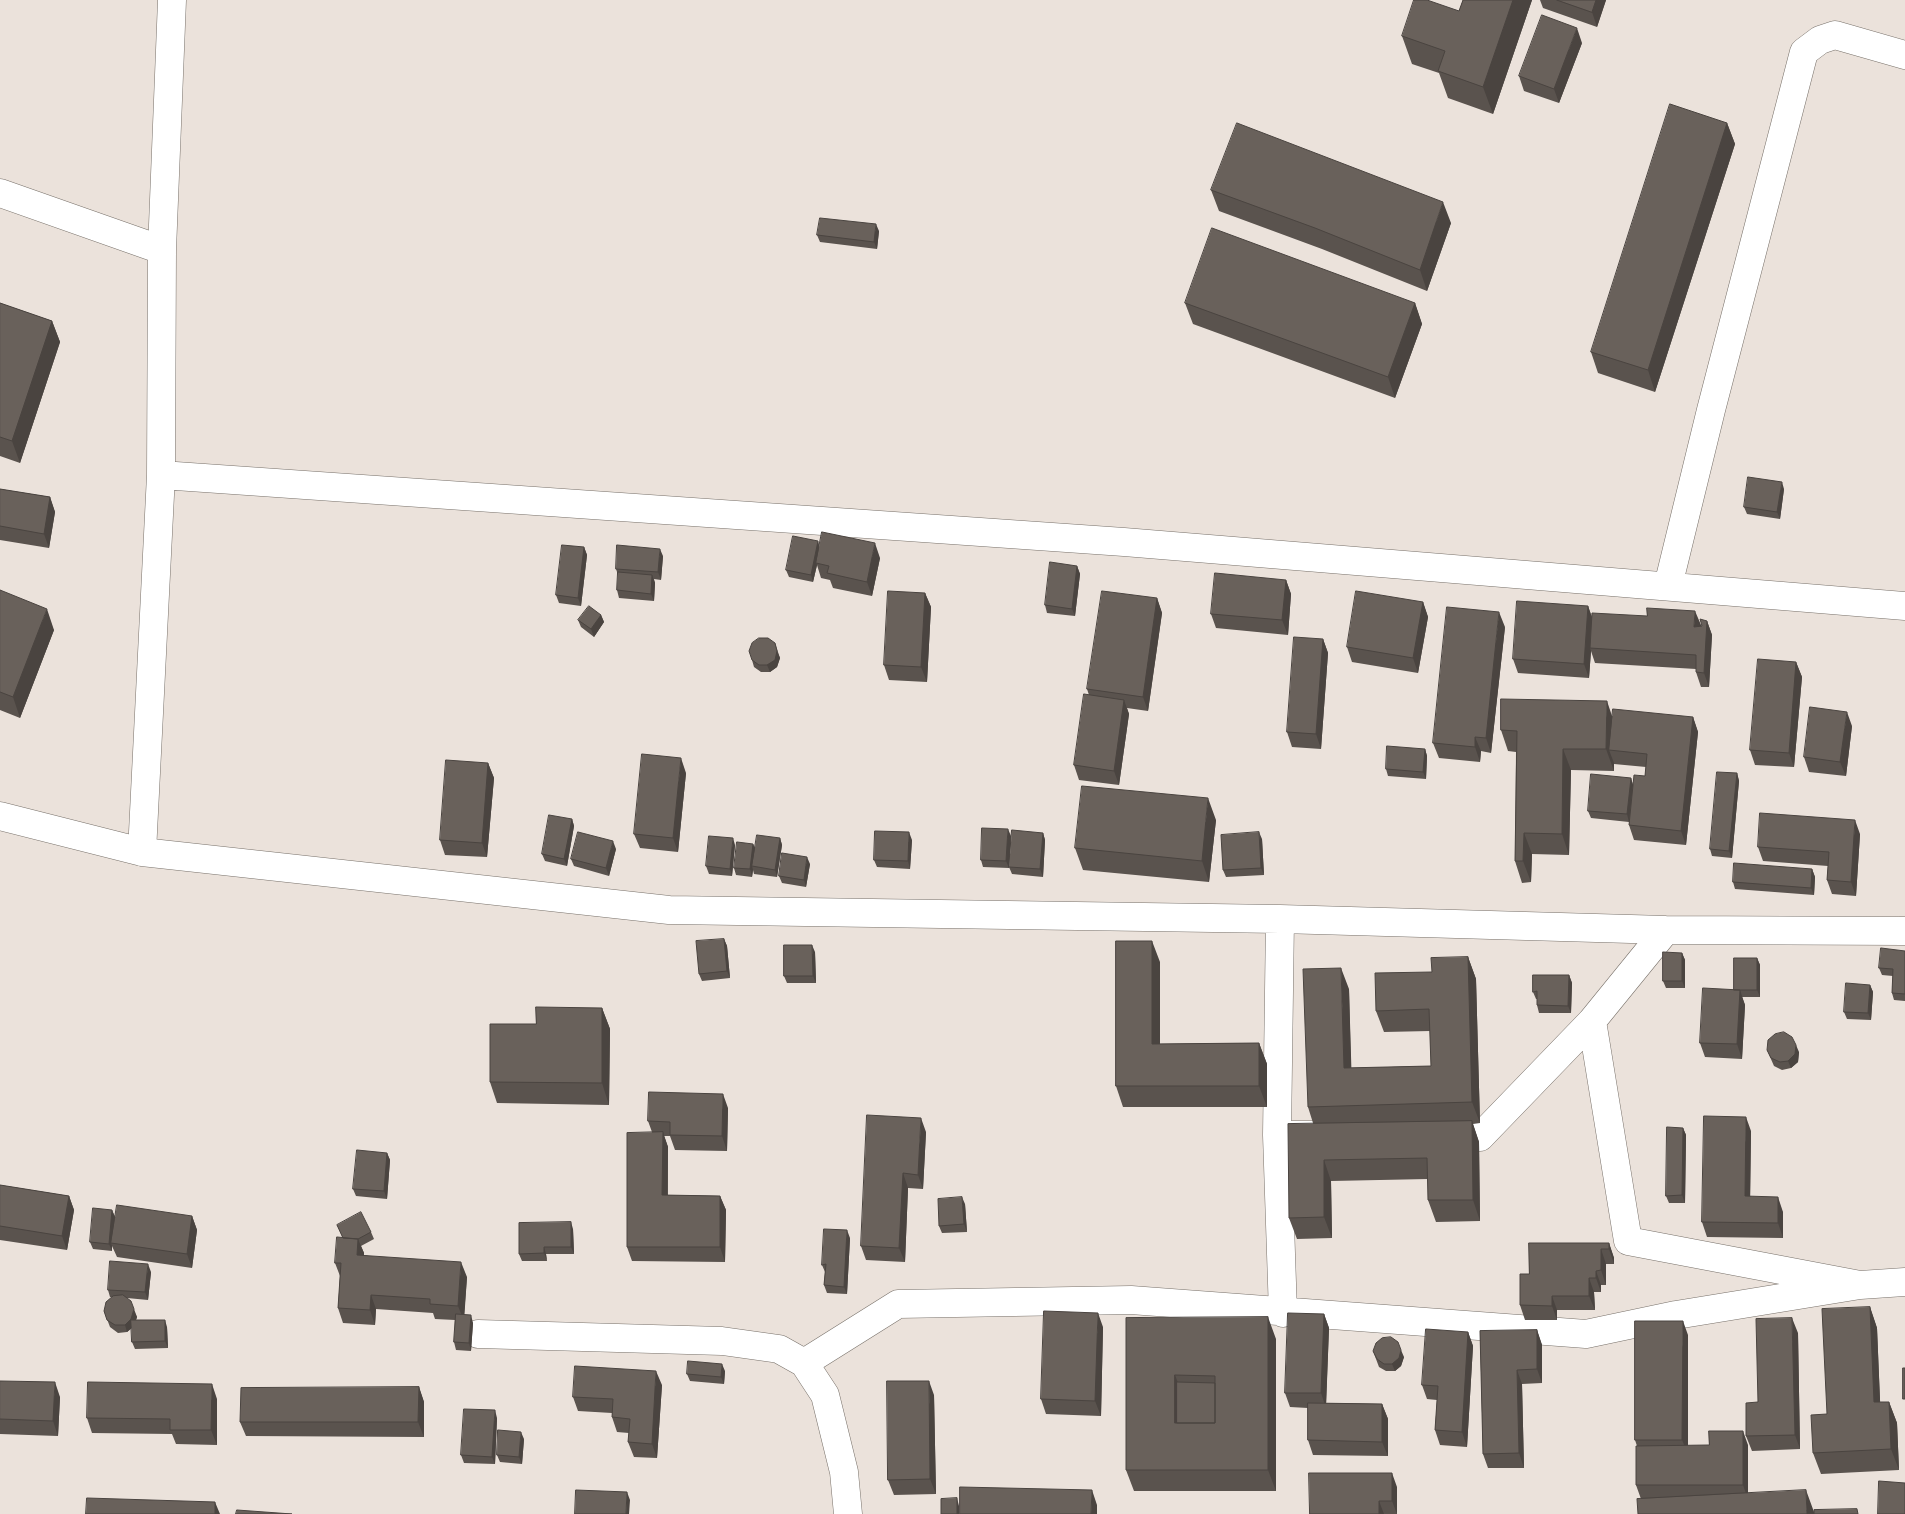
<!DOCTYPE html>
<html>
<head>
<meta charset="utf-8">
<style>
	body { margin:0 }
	canvas { display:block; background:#ebe2db }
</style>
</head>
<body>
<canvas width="1905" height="1514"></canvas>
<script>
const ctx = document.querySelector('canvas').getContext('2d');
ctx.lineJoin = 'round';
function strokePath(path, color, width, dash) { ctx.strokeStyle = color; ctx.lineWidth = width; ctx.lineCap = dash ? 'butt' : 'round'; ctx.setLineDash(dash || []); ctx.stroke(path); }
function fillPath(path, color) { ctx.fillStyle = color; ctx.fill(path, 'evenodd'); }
const street = new Path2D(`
	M0,193L162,250
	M161,475L1124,542L1905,606
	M1668,586L1711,410L1804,52L1820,40L1835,35L1905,55
	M0,816L142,852L669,910L1280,919L1666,930L1905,931
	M142,852L161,475L162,250L172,0
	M1666,930L1592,1021L1628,1241L1860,1285L1905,1282
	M1277,1135L1280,919
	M1440,1136L1480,1137L1592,1021
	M1283,1313L1277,1135H1324
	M478,1334L722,1341L779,1349L804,1363L825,1395L844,1472L848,1514
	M804,1363L898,1304L1131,1300L1586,1334L1676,1315L1860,1285`);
strokePath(street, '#78716a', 29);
strokePath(street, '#fff', 28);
fillPath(new Path2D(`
	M1463,0H1532L1493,114L1448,98L1439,73L1412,64L1402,36L1459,11Z
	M1540,0H1606L1597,27L1543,8Z
	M1582,43L1559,103L1524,91L1519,76Z
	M1727,123L1735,144L1655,392L1598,373L1591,352Z
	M1211,190L1451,223L1427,291L1322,249L1219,211Z
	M879,231L877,249L820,242L817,235Z
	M0,303L52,321L60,342L20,463L0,456Z
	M1185,303H1415L1422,324L1395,398L1193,324Z
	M0,489L50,497L55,512L49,548L0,540Z
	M1784,489L1780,519L1747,514L1744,507Z
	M818,541L819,547L880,558L872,596L833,588L830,580L821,578L817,565L813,582L789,577L786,570Z
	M584,547L587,555L581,606L559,603L556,595Z
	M663,556L661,580L654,579L655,583L654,601L619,598L617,590L618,575L616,569Z
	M1077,566L1080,574L1075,616L1047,613L1045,605Z
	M1286,580L1291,594L1288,635L1216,628L1211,614Z
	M0,590L54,630L20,718L0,710Z
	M925,593L931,607L927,682L889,680L884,665Z
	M1157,598L1162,613L1148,711L1127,708L1129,714L1119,785L1079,780L1074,765L1089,695L1087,689Z
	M1423,602L1428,617L1418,673L1352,662L1347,647Z
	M1588,606L1592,617L1701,625V626L1707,621L1712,635L1709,687H1701L1696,672V669L1595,663L1591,651L1589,678L1518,673L1513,659Z
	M601,615L604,622L594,637L581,627L578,620Z
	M1505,627L1491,753L1481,751L1480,762L1439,758L1433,743Z
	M1323,639L1328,653L1321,749L1292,747L1287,732Z
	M775,643L780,658L777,667L770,672H761L754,667L752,660Z
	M1796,662L1802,677L1794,767L1755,765L1750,750Z
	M1612,716L1693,717L1698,732L1686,845L1634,840L1629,825V822L1591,818L1588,811L1631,778L1633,785L1645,776L1646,767L1614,764V763V771L1571,770L1569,855L1532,854L1531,882L1522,883L1515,861L1516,752L1508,751L1501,730Z
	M1852,726L1846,776L1809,772L1804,757Z
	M1425,749L1427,756L1426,779L1388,776L1386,769Z
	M488,763L494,778L487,857L445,855L440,840Z
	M686,773L678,852L640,848L634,834Z
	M1737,773L1739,781L1732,858L1712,856L1710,849Z
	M572,819L574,826L567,866L545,861L542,854Z
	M1216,820L1209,882L1083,870L1075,848Z
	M1043,833L1045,840L1043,877L1012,874L1009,867Z
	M1860,834L1856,896L1832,894L1827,880L1828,866L1763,861L1758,847Z
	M1011,836L1009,868L983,867L981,860Z
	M780,838L782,845L777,877L754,874L753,870L752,877L736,875L734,868L753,844L755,848Z
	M1262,839L1264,875L1226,877L1223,870Z
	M912,840L910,869L877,867L874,860Z
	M735,845L732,876L709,874L706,866Z
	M616,849L609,876L574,866L571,859Z
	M810,864L806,887L782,883L779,876Z
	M1812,869L1815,877L1814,895L1735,889L1733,882Z
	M724,939L727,946L730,978L702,981L699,974Z
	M1905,951V1001L1894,1000L1892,993L1893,976L1882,975L1879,968Z
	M815,952L816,983H787L784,976Z
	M1682,953L1685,960V988H1666L1663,981Z
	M1468,957L1476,979L1480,1123L1473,1124L1479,1142L1480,1221L1436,1222L1428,1200V1179L1331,1181L1332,1238L1297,1239L1289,1218L1313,1123L1308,1107L1349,989L1351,1068L1431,1066L1430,1031L1384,1032L1376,1011L1432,972Z
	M1757,958L1760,965V997H1742L1745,1005L1742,1059L1705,1057L1700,1043L1734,990Z
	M1160,962V1044L1259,1043L1267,1064V1107H1123L1116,1086Z
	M1569,975L1572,983L1571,1013H1539L1537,1005V999H1536L1533,992Z
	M1870,985L1873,992L1871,1020L1847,1019L1844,1012Z
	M602,1008L610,1029L609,1105L497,1103L490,1082L536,1024Z
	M1767,1050L1799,1052L1798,1062L1791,1068L1782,1070L1774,1066Z
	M728,1108L727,1151L675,1150L670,1136H664L668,1147V1195L720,1196L726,1210L725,1262L632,1261L627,1247L652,1132L648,1121Z
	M1683,1128L1686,1135L1685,1203H1669L1666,1196Z
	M1751,1131L1750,1196L1783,1212V1238L1707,1237L1702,1222Z
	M926,1132L923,1189L908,1188L905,1262L866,1260L861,1246Z
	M387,1153L390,1160L387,1199L356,1196L353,1189Z
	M0,1185L69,1196L74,1210L67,1250L0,1240Z
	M965,1204L967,1232L942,1233L939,1226Z
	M112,1210L115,1217L192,1216L197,1230L192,1268L117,1257L112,1246V1251L93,1249L90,1242Z
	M337,1225L371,1232L374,1239L361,1246L364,1253V1255L467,1277L464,1315L473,1323L471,1351L456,1350L454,1342L455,1320L435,1319L433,1313L376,1309L375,1325L343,1323L338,1308L340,1276L335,1263L343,1238Z
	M573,1229L574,1254H546L547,1261H522L519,1254Z
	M850,1238L847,1294L827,1293L824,1285L825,1272L822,1265Z
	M1609,1243L1614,1258V1264H1606V1285H1601V1292H1594L1595,1310H1557V1320H1525L1520,1305L1529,1274Z
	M151,1272L148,1300L127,1298L137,1317L136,1320L167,1327L168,1348L135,1349L132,1342V1328L127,1332L118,1333L110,1327L104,1311L112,1297H110L108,1290Z
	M1870,1307L1877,1328L1880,1402H1889L1897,1423L1899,1470L1821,1474L1813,1453L1827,1414Z
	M1324,1314L1329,1328L1326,1403L1382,1404L1388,1419V1456L1313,1455L1308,1440V1408L1290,1407L1285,1393Z
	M1126,1318L1276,1339V1491H1134L1126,1470Z
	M1103,1327L1101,1416L1046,1414L1041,1399Z
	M1537,1330L1542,1345V1383L1522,1384L1524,1468H1488L1483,1454L1480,1331Z
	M1468,1332L1473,1346L1467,1447L1440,1445L1435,1430L1437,1400L1427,1399L1422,1385Z
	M1798,1333L1800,1449L1752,1451L1746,1436L1758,1402Z
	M1688,1335V1446L1748,1445V1493L1814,1512L1641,1499L1636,1485L1637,1446L1635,1440Z
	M1373,1351L1404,1357L1401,1366L1395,1371H1386L1379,1367Z
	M725,1371L724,1384L690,1381L687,1374Z
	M0,1381L60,1397L58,1436L0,1434Z
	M662,1385L657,1458L634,1457L628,1442L629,1433L617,1432L612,1417V1413L578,1411L573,1397Z
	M419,1387L424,1402V1437L246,1436L240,1422Z
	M934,1395L936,1494L894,1495L888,1480Z
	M217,1399V1445L176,1444L172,1434L92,1433L87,1418Z
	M497,1418L495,1464L464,1463L461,1455Z
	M524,1439L522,1464L500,1462L497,1455Z
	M1397,1487V1514H1310Z`), '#5a534e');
fillPath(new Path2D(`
	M1513,0H1532L1493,114L1483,87Z
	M1596,0H1606L1597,27L1592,12Z
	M1577,28L1582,43L1559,103L1554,89Z
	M1727,123L1735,144L1655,392L1648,370Z
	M1443,202L1451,223L1427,291L1420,270Z
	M876,224L879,231L877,249L874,242Z
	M1415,303L1422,324L1395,398L1388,377Z
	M52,321L60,342L20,463L12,441Z
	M1782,482L1784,489L1780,519L1777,512Z
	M50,497L55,512L49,548L44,534Z
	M818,541L820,549L816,563L817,565L813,582L811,575Z
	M875,543L880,558L872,596L867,582Z
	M584,547L587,555L581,606L578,598Z
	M660,549L663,556L661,580L658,572Z
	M1077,566L1080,574L1075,616L1072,609Z
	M652,575L655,583L654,601L651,594Z
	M1286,580L1291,594L1288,635L1282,620Z
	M925,593L931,607L927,682L921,667Z
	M1157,598L1162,613L1148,711L1143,697Z
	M1423,602L1428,617L1418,673L1413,658Z
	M1588,606L1593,621L1590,648L1591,651L1589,678L1584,664Z
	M47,609L54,630L20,718L13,697Z
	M1695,611L1701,625L1700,642L1694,627Z
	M1499,612L1505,627L1491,753L1486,738Z
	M601,615L604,622L594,637L591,629Z
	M1707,621L1712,635L1709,687L1704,673Z
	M1323,639L1328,653L1321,749L1316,734Z
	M777,651L780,658L777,667L770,672L767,665Z
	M1796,662L1802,677L1794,767L1789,753Z
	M1124,700L1129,714L1119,785L1114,771Z
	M1607,701L1614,722L1609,750L1614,763V771L1606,749Z
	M1847,712L1852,726L1846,776L1840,762Z
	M1693,717L1698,732L1686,845L1681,831Z
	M1475,737L1481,751L1480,762L1475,747Z
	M1425,749L1427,756L1426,779L1423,772Z
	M1563,749L1571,770L1569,855L1562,834Z
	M681,758L686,773L678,852L673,838Z
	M488,763L494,778L487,857L482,843Z
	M1737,773L1739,781L1732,858L1729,851Z
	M1631,778L1633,785L1629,822L1627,814Z
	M1208,798L1216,820L1209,882L1202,861Z
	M572,819L574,826L567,866L564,859Z
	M1855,820L1860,834L1856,896L1851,882Z
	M1008,829L1011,836L1009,868L1006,861Z
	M909,832L912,840L910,869L908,861Z
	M1259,832L1262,839L1264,875L1261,868Z
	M1043,833L1045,840L1043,877L1040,869Z
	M1524,833L1532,854L1531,882L1523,861Z
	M733,838L735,845L732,876L730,869Z
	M780,838L782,845L777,877L775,870Z
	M613,841L616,849L609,876L606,868Z
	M753,844L756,851L752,866L753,870L752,877L750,869Z
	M807,857L810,864L806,887L804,880Z
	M1812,869L1815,877L1814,895L1811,888Z
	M724,939L727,946L730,978L727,971Z
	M1152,941L1160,962V1065L1152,1044Z
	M812,945L815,952L816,983L813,976Z
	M1682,953L1685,960V988L1682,981Z
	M1468,957L1476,979L1480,1123L1472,1102Z
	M1757,958L1760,965V997L1757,990Z
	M1341,968L1349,989L1352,1089L1344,1068Z
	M1569,975L1572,983L1571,1013L1568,1006Z
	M1870,985L1873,992L1871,1020L1868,1013Z
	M1740,990L1745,1005L1742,1059L1737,1044Z
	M602,1008L610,1029L609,1105L602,1083Z
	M1259,1043L1267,1064V1107L1259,1086Z
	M1796,1045L1799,1052L1798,1062L1791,1068L1788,1061Z
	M723,1094L728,1108L727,1151L722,1136Z
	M1746,1117L1751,1131L1750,1211L1745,1196Z
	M921,1118L926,1132L923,1189L918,1175Z
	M1472,1121L1479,1142L1480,1221L1473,1200Z
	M1683,1128L1686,1135L1685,1203L1682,1195Z
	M663,1132L668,1147L667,1209L662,1195Z
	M387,1153L390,1160L387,1199L384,1191Z
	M1324,1160L1331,1181L1332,1238L1324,1217Z
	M903,1173L908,1188L905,1262L899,1248Z
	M69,1196L74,1210L67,1250L62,1236Z
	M720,1196L726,1210L725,1262L720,1247Z
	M962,1197L965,1204L967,1232L964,1224Z
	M1778,1197L1783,1212V1238L1778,1223Z
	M112,1210L115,1217L111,1243L112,1246V1251L109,1244Z
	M192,1216L197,1230L192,1268L187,1254Z
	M571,1222L573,1229L574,1254L571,1247Z
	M847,1230L850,1238L847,1294L844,1287Z
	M358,1239L364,1253L363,1269L357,1255Z
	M1609,1243L1614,1258V1264L1609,1249Z
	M544,1247L546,1254L547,1261L544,1253Z
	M1601,1249L1606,1264V1285L1601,1270Z
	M461,1262L467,1277L464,1321L458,1306Z
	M148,1264L151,1272L148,1300L145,1292Z
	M1596,1271L1601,1285V1292L1596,1278Z
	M1589,1278L1594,1292L1595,1310L1589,1296Z
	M371,1295L376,1309L375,1325L370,1310Z
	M1552,1296L1557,1310V1320L1552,1306Z
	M1870,1307L1877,1328L1881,1423L1874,1402Z
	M134,1309L137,1317L134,1326L127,1332L125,1325Z
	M1098,1313L1103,1327L1101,1416L1095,1401Z
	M1324,1314L1329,1328L1326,1408L1321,1393Z
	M471,1315L473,1323L471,1351L469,1343Z
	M1268,1317L1276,1339V1491L1268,1470Z
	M1792,1318L1798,1333L1800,1449L1795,1435Z
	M165,1320L167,1327L168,1348L165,1341Z
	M1683,1321L1688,1335V1454L1682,1440Z
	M1537,1330L1542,1345V1383L1537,1369Z
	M1468,1332L1473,1346L1467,1447L1462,1432Z
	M1401,1350L1404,1357L1401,1366L1395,1371L1392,1364Z
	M722,1364L725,1371L724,1384L721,1377Z
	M1517,1370L1522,1384L1524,1468L1519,1453Z
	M656,1371L662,1385L657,1458L652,1444Z
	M1175,1375L1183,1396L1177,1429L1175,1423Z
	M929,1381L934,1395L936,1494L930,1479Z
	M55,1382L60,1397L58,1436L53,1421Z
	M212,1384L217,1399V1445L211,1430Z
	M419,1387L424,1402V1437L418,1422Z
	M1889,1402L1897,1423L1899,1470L1891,1449Z
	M1382,1404L1388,1419V1456L1382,1442Z
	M495,1410L497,1418L495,1464L492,1457Z
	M1743,1431L1748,1445V1499L1743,1485Z
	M521,1432L524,1439L522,1464L519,1457Z
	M1392,1473L1397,1487V1514L1392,1501Z
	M1092,1490L1097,1505V1514H1091Z
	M1806,1490L1814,1512V1514H1807Z
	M627,1492L630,1500L629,1514H626Z
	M957,1498L959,1506V1514H957Z
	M1379,1501L1384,1514H1379Z
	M215,1502L220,1514H215Z`), '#4a4440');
const building = new Path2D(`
	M1414,0H1427L1459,11L1463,0H1513L1483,87L1438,71L1445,51L1402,36Z
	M1557,0H1596L1592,12Z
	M1542,15L1577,28L1554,89L1519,76Z
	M1670,104L1727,123L1648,370L1591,352Z
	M1237,123L1443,202L1420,270L1315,228L1211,190Z
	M820,218L876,224L874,242L817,235Z
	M1212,228L1415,303L1388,377L1185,303Z
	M0,303L52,321L12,441L0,437Z
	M1748,477L1782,482L1777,512L1744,507Z
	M0,489L50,497L44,534L0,526Z
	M822,532L875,543L867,582L827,573L829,566L816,563Z
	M793,536L818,541L811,575L786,570Z
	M562,545L584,547L578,598L556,595Z
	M617,545L660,549L658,572L616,569Z
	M1050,562L1077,566L1072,609L1045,605Z
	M618,572L652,575L651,594L617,590Z
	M1215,573L1286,580L1282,620L1211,614Z
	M0,590L47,609L13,697L0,692Z
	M888,591L925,593L921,667L884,665Z
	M1102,591L1157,598L1143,697L1087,689Z
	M1356,591L1423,602L1413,658L1347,647Z
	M1517,601L1588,606L1584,664L1513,659Z
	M589,606L601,615L591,629L578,620Z
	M1447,607L1499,612L1486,738L1475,737V747L1433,743Z
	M1647,608L1695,611L1694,627L1702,626L1700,619L1707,621L1704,673L1696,672V655L1590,648L1592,613L1647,616Z
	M1294,637L1323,639L1316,734L1287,732Z
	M759,638H768L775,643L777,651L775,660L767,665H759L752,660L749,651L752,643Z
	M1758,659L1796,662L1789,753L1750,750Z
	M1084,694L1124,700L1114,771L1074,765Z
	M1501,699L1607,701L1606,749H1563L1562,834L1524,833L1523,861H1515L1517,731L1501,730Z
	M1810,707L1847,712L1840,762L1804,757Z
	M1613,709L1693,717L1681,831L1629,825L1634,775L1645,776L1647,754L1609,750Z
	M1387,746L1425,749L1423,772L1386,769Z
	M642,754L681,758L673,838L634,834Z
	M446,760L488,763L482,843L440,840Z
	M1717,772L1737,773L1729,851L1710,849Z
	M1591,774L1631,778L1627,814L1588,811Z
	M1082,786L1208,798L1202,861L1075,848Z
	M1760,813L1855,820L1851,882L1827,880L1829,852L1758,847Z
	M549,815L572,819L564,859L542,854Z
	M982,828L1008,829L1006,861L981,860Z
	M1012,830L1043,833L1040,869L1009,867Z
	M875,831L909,832L908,861L874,860Z
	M578,832L613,841L606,868L571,859Z
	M1259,832L1261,868L1223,870L1221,835Z
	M757,835L780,838L775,870L752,866Z
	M709,836L733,838L730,869L706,866Z
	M737,842L753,844L750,869L734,868Z
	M782,853L807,857L804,880L779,876Z
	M1734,863L1812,869L1811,888L1733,882Z
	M724,939L727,971L699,974L696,941Z
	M1116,941H1152V1044L1259,1043V1086H1116Z
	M784,945H812L813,976H784Z
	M1881,948L1905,951V994L1892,993L1893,969L1879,968Z
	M1663,952L1682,953V981H1663Z
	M1468,957L1472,1102L1308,1107L1303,969L1341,968L1344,1068L1431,1066L1429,1009L1376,1011L1375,973L1432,972L1431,958Z
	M1734,958H1757V990H1734Z
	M1533,975H1569L1568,1006L1537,1005V991L1533,992Z
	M1846,983L1870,985L1868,1013L1844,1012Z
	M1703,988L1740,990L1737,1044L1700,1043Z
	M536,1007L602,1008V1083L490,1082V1024H536Z
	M1784,1032L1792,1037L1796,1045L1795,1054L1788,1061L1780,1062L1771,1058L1767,1050L1768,1040L1775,1034Z
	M649,1092L723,1094L722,1136L670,1135V1122L648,1121Z
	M867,1115L921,1118L918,1175L903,1173L899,1248L861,1246Z
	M1704,1116L1746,1117L1745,1196L1778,1197V1223L1702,1222Z
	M1472,1121L1473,1200H1428L1427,1158L1324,1160V1217L1289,1218L1288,1124Z
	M1667,1127L1683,1128L1682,1195L1666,1196Z
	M663,1132L662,1195L720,1196V1247H627V1133Z
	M357,1150L387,1153L384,1191L353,1189Z
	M0,1185L69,1196L62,1236L0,1226Z
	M962,1197L964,1224L939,1226L938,1199Z
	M117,1205L192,1216L187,1254L111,1243Z
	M93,1208L112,1210L109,1244L90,1242Z
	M361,1212L371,1232L358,1239L343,1238L337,1225Z
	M571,1222V1247H544V1253L519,1254V1223Z
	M824,1229L847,1230L844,1287L824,1285L826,1264L822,1265Z
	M337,1237L358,1239L357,1255L461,1262L458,1306L430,1304V1299L371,1295L370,1310L338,1308L341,1263H335Z
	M1529,1243H1609V1249H1601V1270L1596,1271V1278H1589V1296H1552V1306L1520,1305V1274H1529Z
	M110,1261L148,1264L145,1292L108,1290Z
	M123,1295L131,1301L134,1309L131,1319L125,1325H115L107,1320L104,1311L106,1302L113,1296Z
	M1870,1307L1874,1402H1889L1891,1449L1813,1453L1811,1415L1827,1414L1822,1309Z
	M1044,1311L1098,1313L1095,1401L1041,1399Z
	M1288,1313L1324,1314L1321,1393H1285Z
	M456,1314L471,1315L469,1343L454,1342Z
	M1268,1317V1470H1126V1318ZM1175,1375L1215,1376V1423H1175Z
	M1792,1318L1795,1435L1746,1436V1403L1758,1402L1756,1319Z
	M131,1320H165V1341L132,1342Z
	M1635,1321H1683L1682,1440H1635Z
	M1426,1329L1468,1332L1462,1432L1435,1430L1438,1386L1422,1385Z
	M1537,1330V1369L1517,1370L1519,1453L1483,1454L1480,1331Z
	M1391,1337L1398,1342L1401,1350L1399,1358L1392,1364H1384L1377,1359L1373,1351L1376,1343L1382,1338Z
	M688,1361L722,1364L721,1377L687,1374Z
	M575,1366L656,1371L652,1444L628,1442L630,1419L612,1417L613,1399L573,1397Z
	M1903,1368H1905V1399H1903Z
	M0,1381L55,1382L53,1421L0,1419Z
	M887,1381H929L930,1479L888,1480Z
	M88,1382L212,1384L211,1430H170V1419L87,1418Z
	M1177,1382L1215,1383V1423H1177Z
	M419,1387L418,1422H240L241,1388Z
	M1308,1403L1382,1404V1442L1308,1440Z
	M464,1409L495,1410L492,1457L461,1455Z
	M498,1430L521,1432L519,1457L497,1455Z
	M1709,1431H1743V1485H1636V1446L1709,1445Z
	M1309,1473H1392V1501H1379V1514H1310Z
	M1879,1481L1905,1483V1514H1878Z
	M960,1487L1092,1490L1091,1514H960Z
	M576,1490L627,1492L626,1514H575Z
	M1806,1490L1807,1514H1638L1637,1499Z
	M87,1498L215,1502V1514H86Z
	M957,1498V1514H941V1499Z
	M1857,1509L1858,1514H1814V1510Z
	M237,1510L292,1514H236Z`);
fillPath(building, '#69615b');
strokePath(building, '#4a4440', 1);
</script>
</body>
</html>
